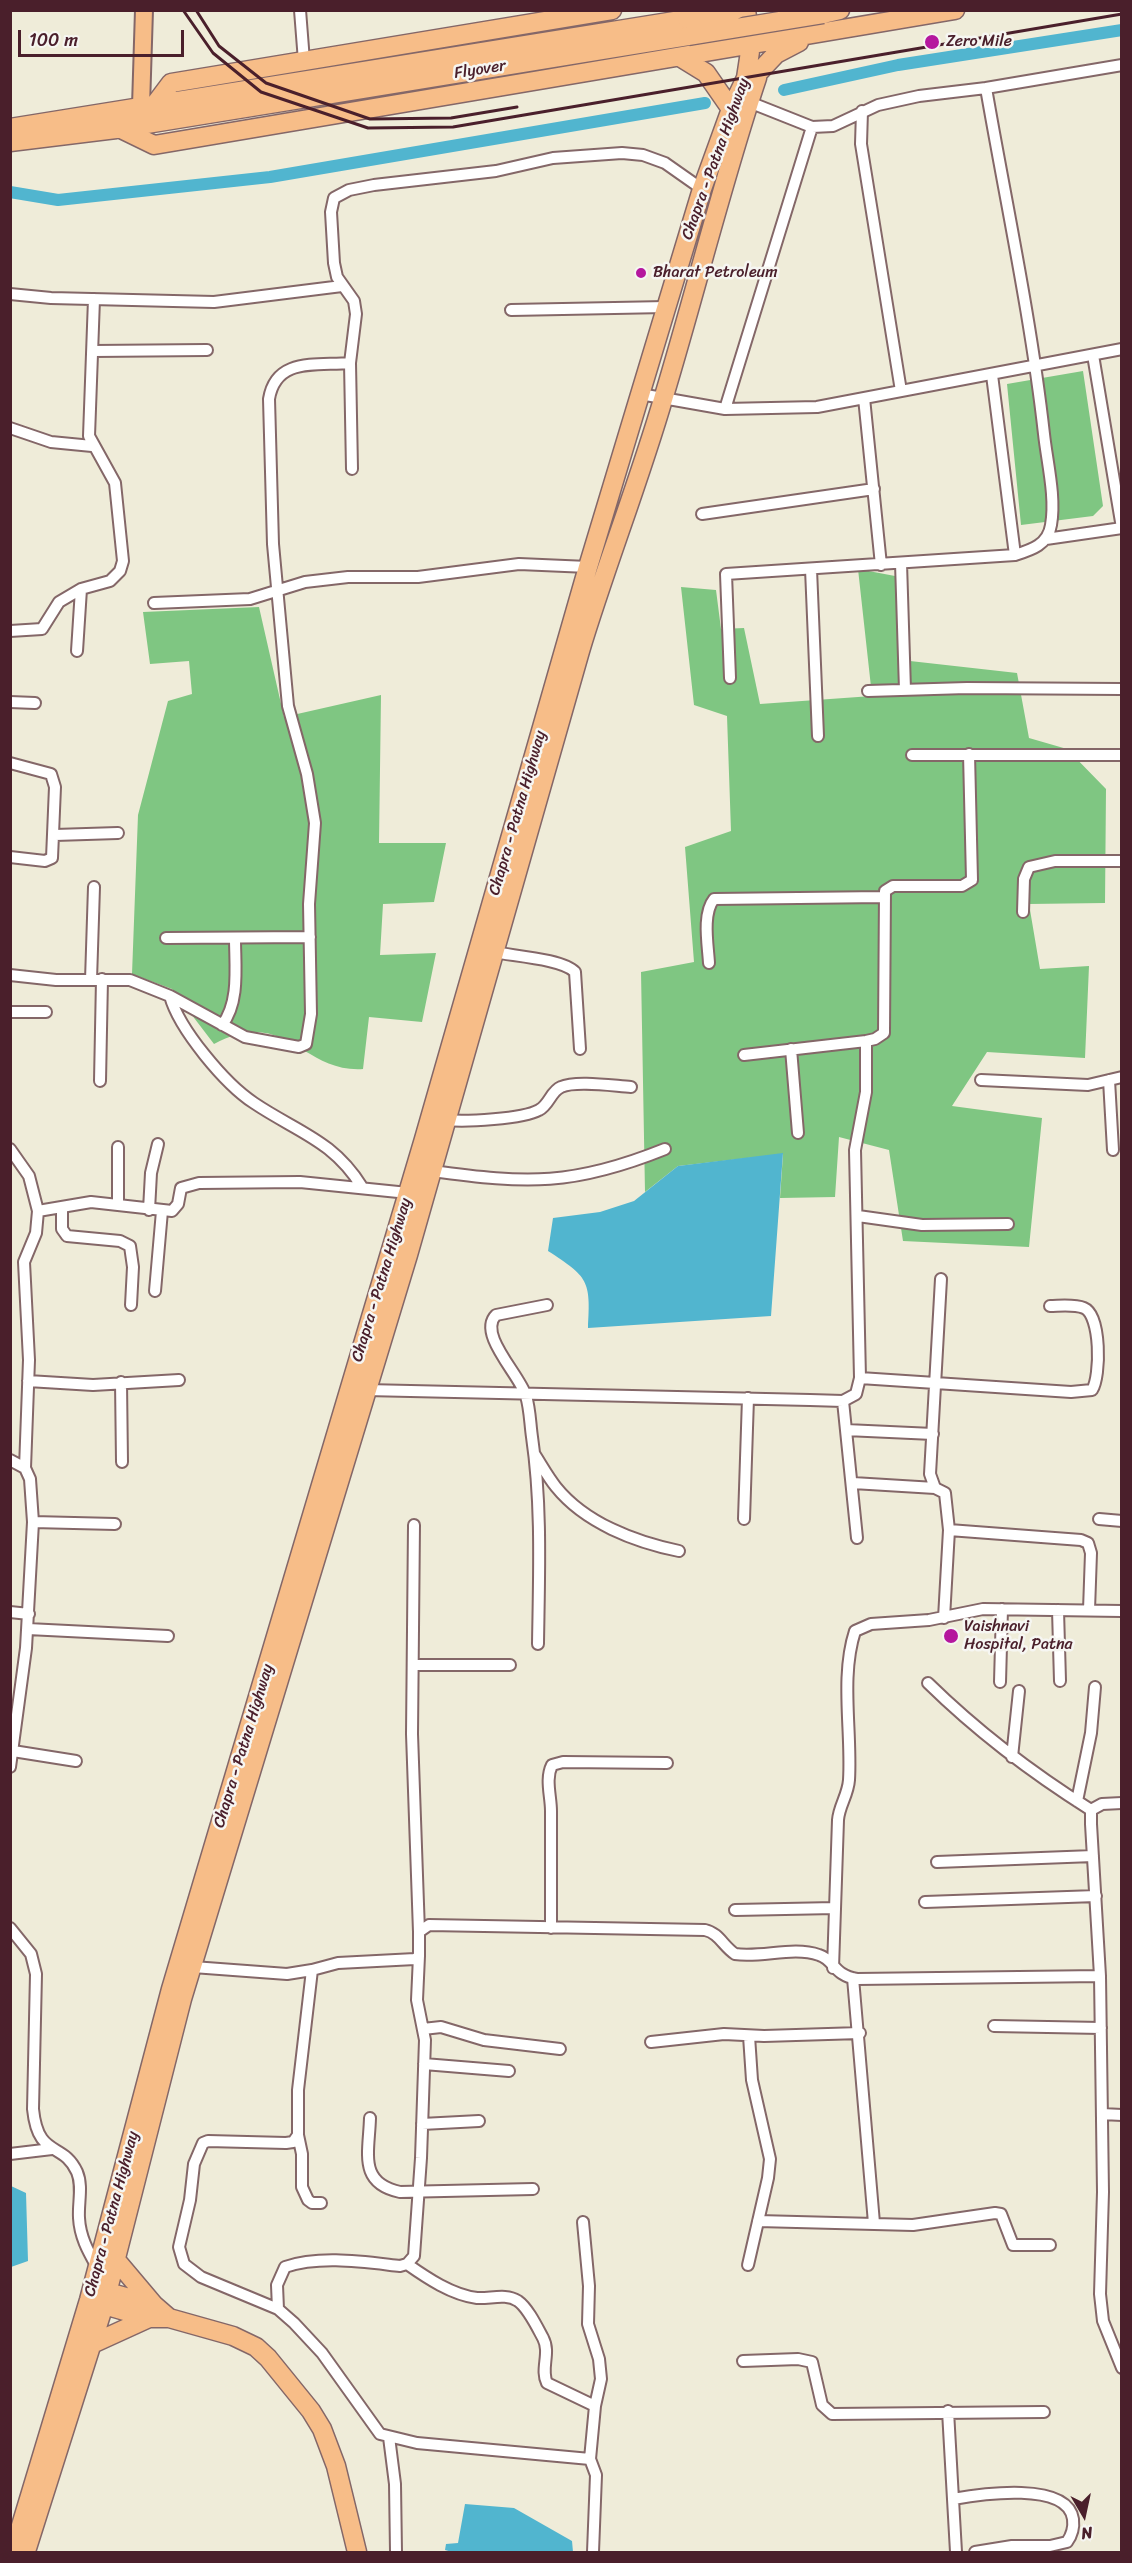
<!DOCTYPE html>
<html>
<head>
<meta charset="utf-8">
<style>
	body { margin:0 }
	#map { position:relative; width:1132px; height:2563px; overflow:hidden; background:#efecd9; font-family:Sriracha,sans-serif }
	canvas { display:block }
	.frame { position:absolute; inset:0; border:12px solid #4a1f2b; pointer-events:none }
	.north { position:absolute; left:1054px; top:2485px; width:60px; height:60px; -webkit-text-stroke:4px #f6f6f2; paint-order:stroke; rotate:171deg; font-size:16px; font-weight:700; line-height:24px; text-align:center; color:#4a1f2b }
	.north::after { content:''; display:block; margin:auto; width:21px; height:27px; background:#4a1f2b; clip-path:polygon(50% 0,100% 100%,50% 72%,0 100%) }
	.scale { position:absolute; left:18px; top:30px; width:166px; height:27px; box-sizing:border-box; border:3px solid #4a1f2b; border-top:0; padding-left:8px; font-size:18px; line-height:21px; white-space:nowrap; color:#4a1f2b; -webkit-text-stroke:4px #f6f6f2; paint-order:stroke }
</style>
</head>
<body>
<div id="map">
<canvas width="1132" height="2563"></canvas>
<div class="frame"></div>
<div class="north">N</div>
<div class="scale">100 m</div>
</div>
<script>
const ctx = document.querySelector('canvas').getContext('2d');
ctx.lineJoin = 'round';
function fillPath(path, color) { ctx.fillStyle = color; ctx.fill(path, 'evenodd'); }
function strokePath(path, color, width, dash) { ctx.strokeStyle = color; ctx.lineWidth = width; ctx.lineCap = dash ? 'butt' : 'round'; ctx.setLineDash(dash || []); ctx.stroke(path); }
function label(font, color, halo, rows, align = 'center') {
  ctx.font = font + ' Sriracha,sans-serif'; ctx.lineWidth = 5; ctx.setLineDash([]); ctx.textBaseline = 'middle'; ctx.strokeStyle = halo; ctx.fillStyle = color; for (const [text, x, y, turn = 0] of rows) {
    ctx.save(); ctx.translate(x, y); ctx.rotate((+turn || 0) * Math.PI / 180); ctx.textAlign = isNaN(turn) ? turn : align; if (halo) ctx.strokeText(text, 0, 0); ctx.fillText(text, 0, 0); ctx.restore();
  }
}
fillPath(new Path2D(`
	M1083,371L1103,506L1093,516L1021,525L1007,384Z
	M858,569L895,576L910,661L1017,673L1029,738L1067,749L1106,789L1105,903L1029,904L1040,969L1089,966L1085,1058L987,1052L952,1106L1042,1118L1029,1247L903,1241L889,1150L839,1137L835,1197L780,1198L783,1154L678,1166L645,1192L641,972L694,962L685,847L731,831L727,716L694,705L681,587L716,590L721,629L744,628L760,704L872,696Z
	M259,607L284,717L381,695L379,843H446L434,902L383,904L380,955L436,953L422,1022L369,1017L363,1069C302,1073 285,1005 214,1044L172,989L132,974L138,815L168,701L192,694L189,661L150,664L143,612Z`), '#7fc682');
fillPath(new Path2D(`
	M783,1153L771,1316L588,1328C591,1280 588,1277 548,1251L553,1218L600,1212L634,1201L678,1166Z
	M11,2186L26,2193L28,2261L11,2267Z
	M465,2504L514,2508L572,2541L573,2552H452L445,2550L446,2544L458,2543Z`), '#51b5cf');
strokePath(new Path2D(`
	M784,90L898,65L1122,30
	M10,192L58,200L270,177L705,103`), '#51b5cf', 12);
const minor = new Path2D(`
	M300,10L304,61
	M749,102L812,127L833,126L878,105L919,96L986,88L1122,65
	M862,111L861,144L901,391
	M10,294L51,298L214,302L342,286
	M511,310L666,307
	M93,351L207,350
	M1093,355L1122,528
	M992,375L1015,555
	M640,394L725,409L817,407L1122,349
	M864,398L881,565
	M725,409L812,127
	M10,428L51,442L92,446
	M352,469L350,363L356,314L354,301L337,277L334,263L331,212L334,198L349,190L374,185L496,171L553,158L622,153L643,155L665,163L702,189
	M702,514L874,489
	M1046,539L1122,528
	M901,563L905,690
	M811,569L818,736
	M154,603L250,599L305,582L348,577H418L519,564L588,567
	M10,631L42,629L59,602L81,589L110,581L120,571L123,561L115,483L89,436L94,299
	M77,651L81,589
	M730,678L726,574L1015,555C1031,550 1048,545 1051,525C1056,497 1047,462 1044,434C1031,318 1006,203 986,88
	M868,691L967,688L1122,689
	M10,702L35,703
	M912,755H1122
	M10,763L51,774L55,787L52,858L45,861L10,857
	M55,835L118,833
	M1023,912L1024,879L1029,867L1055,861H1122
	M166,938L310,937
	M494,952C513,956 563,959 575,972L580,1049
	M709,963C708,945 702,914 714,899L883,897
	M10,975L56,980H130L170,996L245,1037L299,1047L306,1044L311,1014L309,904L315,823L307,774L288,706L273,544L269,399C276,357 316,366 350,363
	M91,980L94,887
	M170,996C179,1029 225,1084 254,1103C297,1132 333,1140 362,1187
	M10,1012H46
	M222,1025C240,1002 235,966 235,938
	M791,1049L798,1133
	M744,1055L866,1041L875,1039L884,1033L885,891L893,886H962L972,880L969,754
	M981,1080L1088,1085L1122,1077
	M1109,1080L1113,1150
	M100,1081L102,979
	M446,1120C465,1122 523,1119 539,1110C549,1105 551,1091 561,1087C576,1080 614,1086 631,1087
	M10,1149L29,1176L38,1211L36,1233L24,1262L29,1360L25,1468
	M432,1171C528,1184 573,1186 665,1149
	M118,1205V1147
	M62,1207V1229L67,1236L120,1241L130,1246L133,1267L131,1305
	M149,1210L151,1173L158,1144
	M38,1211L91,1202L172,1211L178,1204L181,1188L199,1183L300,1182L408,1193
	M858,1216L922,1225L1008,1224
	M941,1279L930,1474L935,1488L945,1493L949,1530
	M155,1291L162,1211
	M860,1378L1071,1392L1092,1390C1101,1376 1101,1315 1084,1308C1074,1304 1059,1306 1050,1306
	M28,1381L93,1385L179,1380
	M121,1382L122,1462
	M366,1390L810,1400L843,1401L856,1394L860,1378L855,1150L866,1092V1041
	M843,1401L857,1538
	M846,1430L933,1434
	M535,1455C542,1466 548,1477 556,1487C585,1523 635,1542 679,1551
	M10,1460L25,1468L30,1479L33,1522L26,1648L10,1767
	M853,1483L935,1488
	M744,1519L748,1398
	M1099,1519L1122,1521
	M33,1522L115,1524
	M414,1525L412,1734L419,1932
	M1058,1610L1060,1681
	M10,1612L29,1614
	M944,1618L949,1530L1081,1540L1088,1543L1091,1553L1089,1610
	M28,1629L168,1636
	M538,1644C539,1575 542,1505 532,1437C530,1423 530,1409 526,1396C520,1375 477,1334 496,1315L547,1305
	M414,1665H510
	M1000,1682L1002,1609
	M928,1683C978,1732 1032,1773 1091,1810
	M13,1751L76,1761
	M1012,1757L1019,1691
	M1077,1801L1091,1733L1095,1687
	M1122,1803L1102,1804L1091,1810V1824L1100,1976L1103,2192L1100,2294L1103,2321L1122,2368
	M937,1862L1093,1856
	M925,1902L1096,1896
	M735,1910L835,1908
	M10,1928L31,1954L36,1974L33,2109C38,2159 63,2141 77,2172C83,2186 78,2203 79,2218C80,2237 88,2251 97,2267
	M551,1928C551,1888 551,1850 551,1811C551,1796 545,1779 552,1765L563,1762L667,1763
	M193,1967L287,1974L312,1970L298,2090V2135L293,2142L286,2143L208,2141L203,2143L194,2164L190,2200L179,2247L184,2264L201,2277L278,2309L294,2323L322,2353L380,2434L417,2443L590,2459L596,2475L593,2552
	M833,1968L838,1820C839,1806 848,1795 849,1780C852,1732 840,1677 855,1631L871,1624L929,1620L983,1609L1122,1611
	M312,1970L338,1963L415,1959L419,1956V1932L429,1925L705,1930C719,1933 723,1946 735,1954C762,1958 793,1946 819,1955C835,1960 833,1975 857,1979L1100,1976
	M853,1978L874,2223
	M994,2026L1101,2028
	M423,2029L441,2027L484,2040L560,2049
	M651,2042L724,2034L764,2036L860,2033
	M424,2064L509,2071
	M1102,2114L1122,2115
	M370,2118C369,2153 358,2183 400,2192L533,2189
	M422,2124L479,2121
	M298,2135L302,2154V2187L308,2200L312,2203H321
	M10,2154L52,2149
	M758,2221L913,2225L995,2213L1001,2214L1013,2245H1050
	M583,2222L589,2286L588,2324L599,2359L601,2379L595,2406L590,2459
	M407,2264C427,2278 452,2295 477,2298C490,2299 506,2293 518,2301C528,2308 537,2327 543,2338C551,2353 540,2369 547,2383L595,2406
	M748,2265L768,2178L770,2159L752,2080L749,2036
	M278,2309L277,2285L285,2267C320,2255 364,2262 400,2266L407,2264L414,2256L421,2158L425,2040L417,2000L419,1956
	M743,2361L798,2359L812,2362L822,2405L832,2414L1044,2412
	M948,2411L956,2552
	M389,2437L395,2484L396,2552
	M953,2499C981,2494 1067,2481 1073,2519C1074,2527 1072,2535 1067,2542L1050,2546H1012L975,2552`);
const primary = new Path2D(`
	M141,106L144,10`);
const trunk = new Path2D(`
	M823,14L840,10
	M680,57L706,73L731,109
	M759,72L776,54L799,42
	M156,103L171,83L612,10
	M10,128L687,19
	M119,128L154,145L955,10
	M10,142L116,129L688,36
	M116,2260L154,2305
	M97,2289L154,2305L169,2318
	M94,2302L149,2318H169L233,2336L256,2347L268,2358L311,2411L322,2429L336,2466L357,2552
	M92,2344L149,2318
	M27,2548L104,2305L182,1999L408,1255L580,651C606,565 639,482 664,396C696,290 722,183 757,78
	M13,2552L89,2300L171,1989L424,1139L588,567L702,189L731,109L746,78L751,45L746,10`);
strokePath(minor, '#846768', 14);
strokePath(primary, '#846768', 20);
strokePath(trunk, '#846768', 21);
strokePath(minor, '#fff', 10);
strokePath(primary, '#f7bd88', 16);
strokePath(trunk, '#f7bd88', 18);
strokePath(new Path2D(`
	M183,10L213,53L261,92L368,128L453,127L1122,14
	M196,10L219,46L266,83L370,119L451,118L517,107`), '#4a1f2b', 3);
const trunkBridge = new Path2D(`
	M687,19L736,10
	M688,36L823,14`);
strokePath(trunkBridge, '#846768', 21, []);
strokePath(trunkBridge, '#f7bd88', 18);
for (const [x, y, r, color] of [
	[932,42,8,"#b5179e"],
	[641,273,6,"#b5179e"],
	[951,1636,8,"#b5179e"]
]) { const dot = new Path2D(); dot.arc(x, y, r, 0, 2 * Math.PI); ctx.fillStyle = color; ctx.fill(dot); strokePath(dot, '#f6f6f2', 2); }
label('16px', '#4a1f2b', '#f6f6f2', [
	["Zero Mile",946,42],
	["Bharat Petroleum",653,273],
	["Vaishnavi",964,1627],
	["Hospital, Patna",964,1645]
], 'left');
label('16px', '#4a1f2b', '#f6f6f2', [
	["Flyover",480,70,-9],
	["Chapra - Patna Highway",716,159,-70],
	["Chapra - Patna Highway",518,813,-74],
	["Chapra - Patna Highway",382,1280,-73],
	["Chapra - Patna Highway",244,1746,-73],
	["Chapra - Patna Highway",112,2214,-75]
]);
</script>
</body>
</html>
